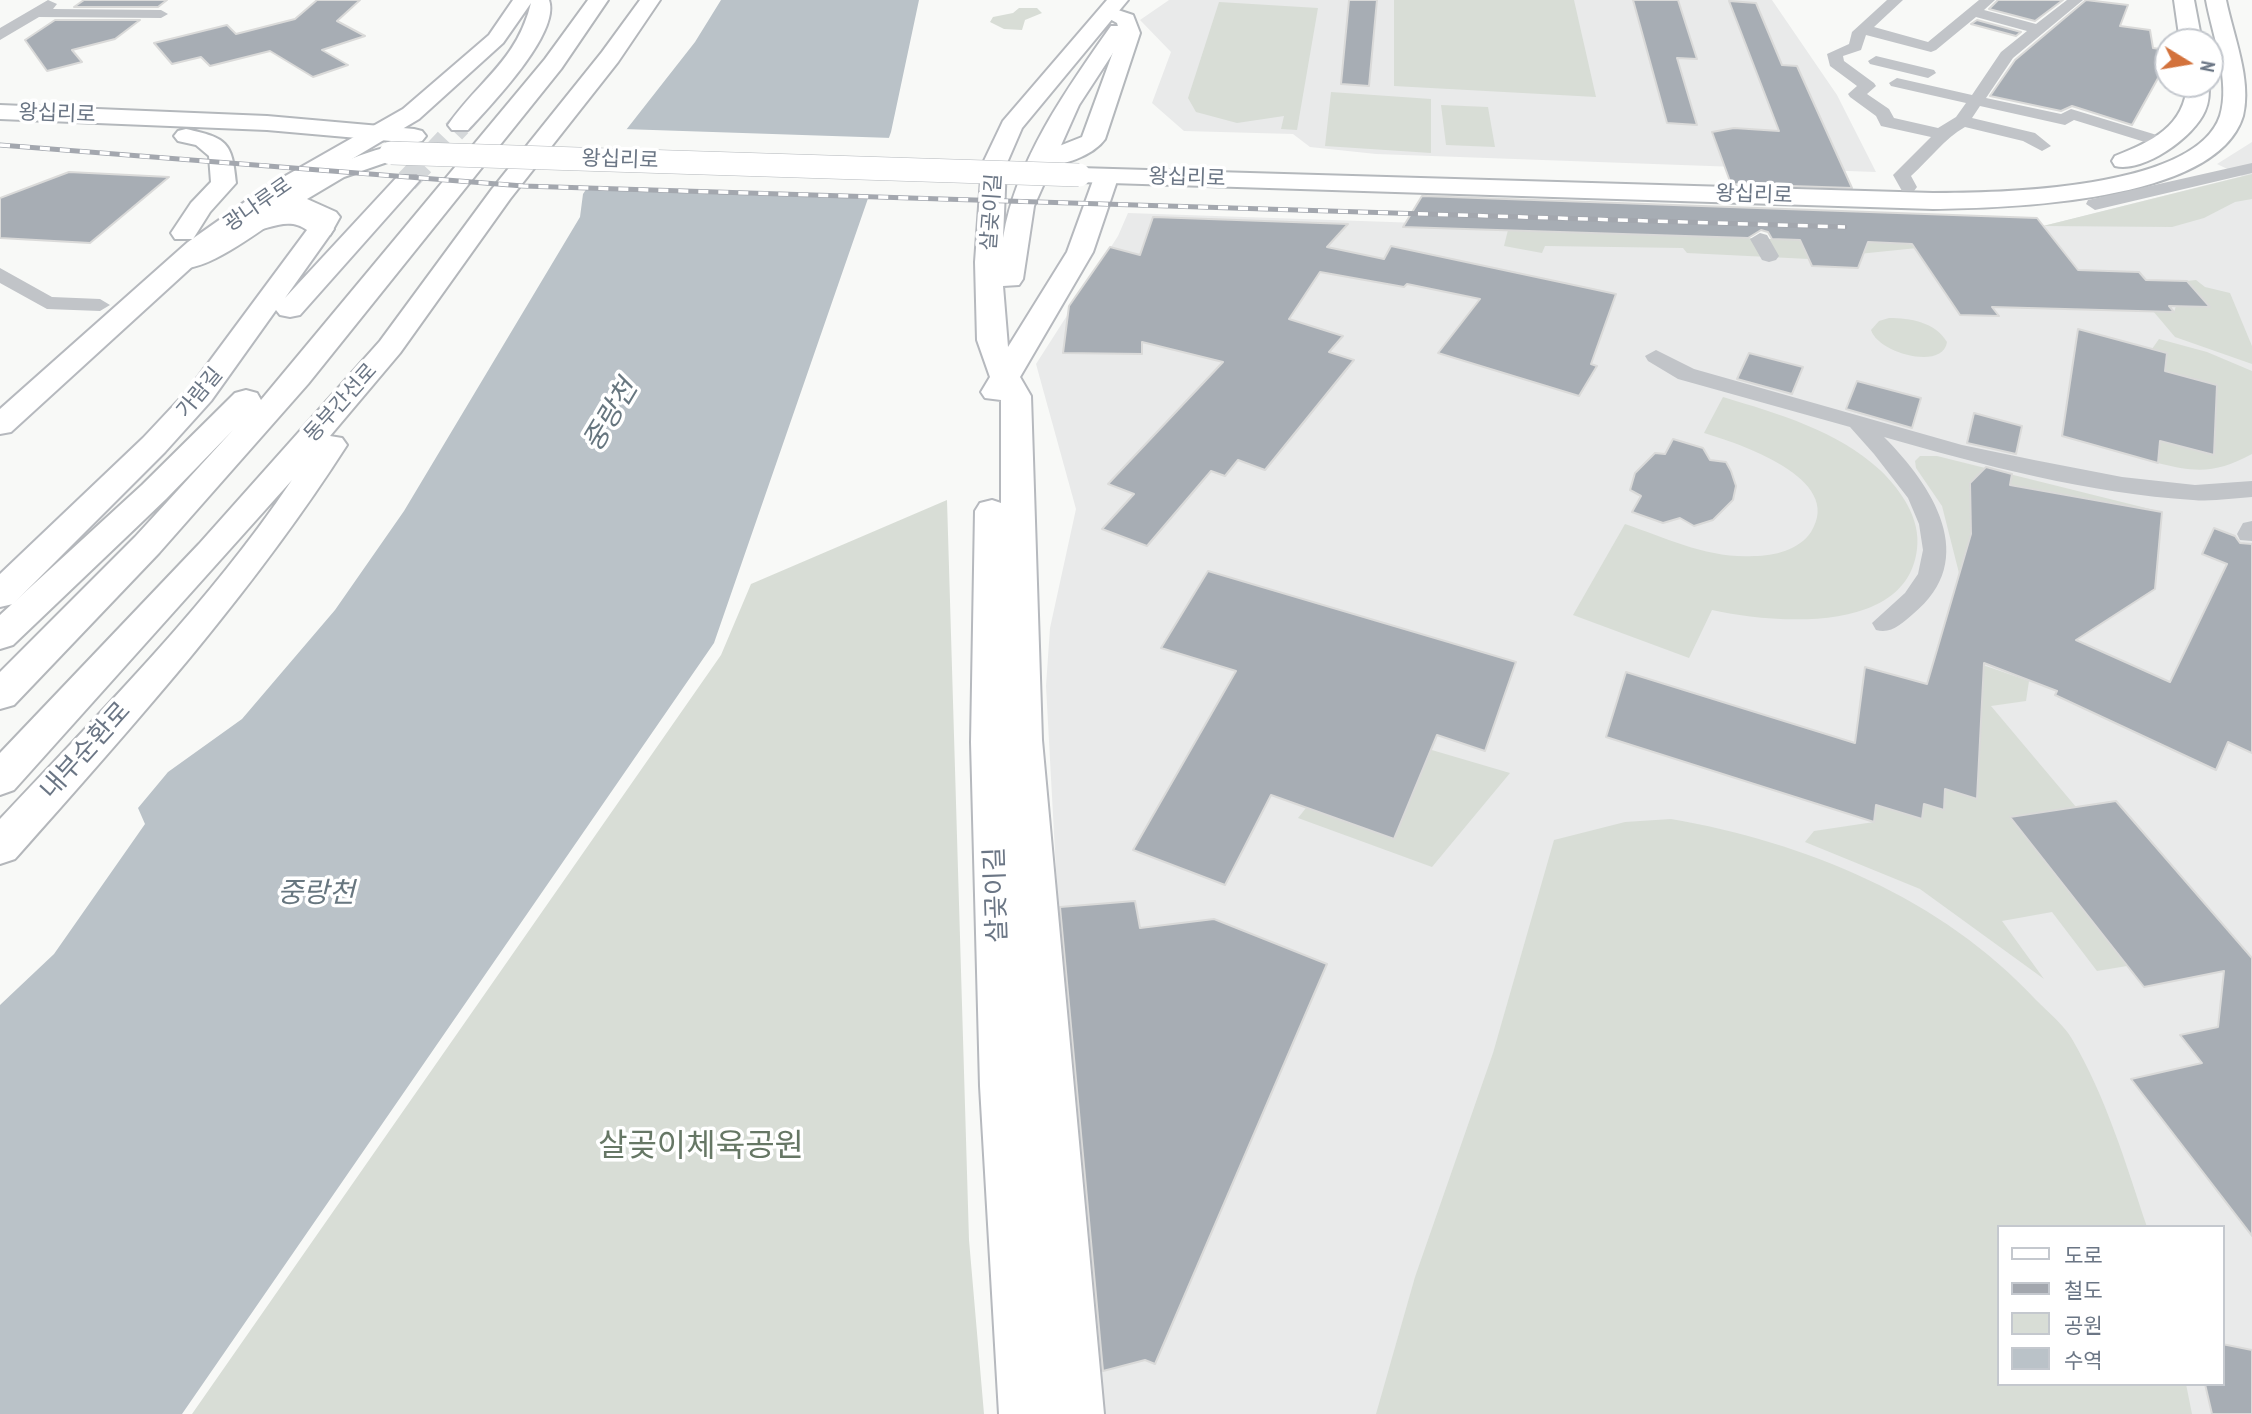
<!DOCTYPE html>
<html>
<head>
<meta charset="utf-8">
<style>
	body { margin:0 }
	#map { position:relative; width:2252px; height:1414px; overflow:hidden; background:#f8f9f7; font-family:"PT Sans Narrow","Noto Sans KR",sans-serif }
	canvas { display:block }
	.legend { position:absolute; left:1997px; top:1225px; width:228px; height:161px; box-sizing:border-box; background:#fff; border:2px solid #c4c8ce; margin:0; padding:9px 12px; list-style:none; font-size:21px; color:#6b7685 }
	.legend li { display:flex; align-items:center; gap:14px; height:35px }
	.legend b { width:35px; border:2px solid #c4c8ce }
	.north { position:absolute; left:2154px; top:28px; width:70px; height:70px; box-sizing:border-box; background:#fff; border:2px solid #c4c8ce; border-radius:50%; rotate:101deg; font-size:19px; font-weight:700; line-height:28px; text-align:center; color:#6b7685 }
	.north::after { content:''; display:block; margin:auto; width:24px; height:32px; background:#d3723c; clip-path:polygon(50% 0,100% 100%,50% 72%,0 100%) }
</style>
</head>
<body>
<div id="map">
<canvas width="2252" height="1414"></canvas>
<ul class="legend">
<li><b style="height:9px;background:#fff"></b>도로</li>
<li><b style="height:9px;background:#a3a7ae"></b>철도</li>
<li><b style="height:19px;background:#d8ddd6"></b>공원</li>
<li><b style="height:19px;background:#bac2c8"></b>수역</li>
</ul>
<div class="north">N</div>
</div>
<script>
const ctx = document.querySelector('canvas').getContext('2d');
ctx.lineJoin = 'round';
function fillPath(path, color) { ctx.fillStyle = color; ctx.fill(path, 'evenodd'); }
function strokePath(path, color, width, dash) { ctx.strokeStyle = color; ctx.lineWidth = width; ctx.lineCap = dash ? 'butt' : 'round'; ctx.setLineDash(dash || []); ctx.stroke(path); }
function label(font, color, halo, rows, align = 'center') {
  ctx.font = font + ' "PT Sans Narrow","Noto Sans KR",sans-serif'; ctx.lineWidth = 7; ctx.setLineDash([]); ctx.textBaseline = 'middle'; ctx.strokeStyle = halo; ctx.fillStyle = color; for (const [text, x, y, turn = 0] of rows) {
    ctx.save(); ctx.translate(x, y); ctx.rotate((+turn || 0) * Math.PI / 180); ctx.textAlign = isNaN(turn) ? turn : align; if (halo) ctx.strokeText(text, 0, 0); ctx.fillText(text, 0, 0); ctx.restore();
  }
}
fillPath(new Path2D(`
	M1169,0H1772L1837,95L1876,172L1376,154L1310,147L1293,134L1184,131L1152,103L1171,52L1140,20Z
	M2252,142V1414H1101L1058,907L1046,686L1050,628L1076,509L1036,364L1118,236L1128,213L1507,226L1509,230L1946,245L2043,226L2242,176L2217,164ZM1998,1227H2222V1384H1998Z`), '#e9eaea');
fillPath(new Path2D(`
	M1394,0H1574L1596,97L1394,86Z
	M1219,2L1318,8L1297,130L1281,129L1284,116L1237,123L1196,112L1188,98Z
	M1019,8H1037L1042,13L1025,20L1022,30L1004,29L990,22L993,17L1013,13Z
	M1331,92L1431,99V153L1325,146Z
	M1441,105L1488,107L1495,147L1446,145Z
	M2252,174V199L2235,202L2204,218L2172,227L2043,226Z
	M1508,230L1947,245L1809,259L1687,253L1683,248L1545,246L1542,253L1504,246Z
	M2196,280L2205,287L2230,293L2252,346V364L2175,337L2153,311L2174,312L2176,306L2210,307L2187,281Z
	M1889,318C1910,318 1935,322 1947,342C1943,371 1878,353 1871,330L1879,321Z
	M2159,339L2207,352L2252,371V454C2217,473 2197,473 2158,463L2160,441L2214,455L2217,385L2165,371L2167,353L2152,349Z
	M1723,397C1779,414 1836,430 1880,470C1901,490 1921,519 1917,549C1907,636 1771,623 1712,610L1689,658L1573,615L1625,524C1666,538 1709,559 1754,556C1774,556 1799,550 1811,532C1846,478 1737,443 1704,433Z
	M1920,456H1937L2162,512L1972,481L1971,534L1959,573L1942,506L1916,468L1915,461Z
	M947,500L969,1240L984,1414H192L721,655L751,584Z
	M1937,649L2029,681L2026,701L1991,706L2076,807L2010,818L2127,966L2097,971L2052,912L2002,921L2044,979L1920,889L1805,842L1814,831L1874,822L1876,805L1921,819L1924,804L1944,810L1945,789L1977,799L1982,709L1942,676Z
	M1340,723L1510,773L1432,867L1298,818L1306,808L1394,839L1421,772Z
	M1671,819C1805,842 1942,898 2036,1000C2048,1012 2064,1025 2072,1039C2106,1097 2126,1164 2147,1227H1998V1384H2186L2192,1414H1376L1415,1277L1493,1053L1554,840L1625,822Z`), '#d8ddd6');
fillPath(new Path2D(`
	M721,0H919L891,132L714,643L182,1414H0V1005L54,954L145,824L138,808L168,772L242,719L335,610L404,511L580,217L583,194L626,130L695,42Z`), '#bac2c8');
fillPath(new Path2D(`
	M623,129L892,138L872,197L584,186Z`), '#f8f9f7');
const building = new Path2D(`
	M84,0H167L158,7H74Z
	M317,0H360L337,21L365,36L322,50L348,65L313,77L270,51L210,66L201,57L172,64L154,43L227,25L236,34L295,19Z
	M1349,0H1377L1369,86L1341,84Z
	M1633,0H1678L1697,59L1677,58L1697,125L1667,123Z
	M1998,0H2063L2035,21L1989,9Z
	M2086,0L2128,5L2120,26L2150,30L2153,48L2160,49L2162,71L2132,125L2072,106L2061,111L1990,96L2015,60Z
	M1729,1L1756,3L1782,65L1797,66L1852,188L1731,184L1712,132L1734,128L1779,131Z
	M55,20H140L115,39L72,50L82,62L47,71L25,40Z
	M1977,20L2021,32L2016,36L1971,24Z
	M69,172L169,177L90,243L0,238V198Z
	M1422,196L2037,218L2078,270L2139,272L2146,280L2187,281L2210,307L2169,306L2174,312L1992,307L1999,316L1960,315L1912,244L1868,242L1858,268L1812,266L1800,240L1772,239L1768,232L1761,230L1748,238L1403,227Z
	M1153,217L1348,224L1327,247L1384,259L1391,246L1616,294L1591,364L1597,366L1579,396L1438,353L1480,299L1407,284L1404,287L1320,272L1289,319L1343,336L1329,352L1354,360L1265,470L1238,460L1225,476L1211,471L1147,546L1102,529L1134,494L1108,484L1223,362L1142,342V354L1063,353L1069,306L1110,247L1140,255Z
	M2078,329L2167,353L2165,371L2217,385L2214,455L2160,441L2158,463L2062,436Z
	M1749,353L1803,367L1792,394L1737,379Z
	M1857,381L1921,398L1912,428L1846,409Z
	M1974,413L2022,426L2016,454L1967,443Z
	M1673,439L1703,448L1710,460L1726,462L1731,471L1736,486L1733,500L1713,520L1694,526L1680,518L1663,523L1632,512L1641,496L1630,490L1635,473L1655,453L1665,454Z
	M1986,467L2012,474L2010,485L2162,512L2155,589L2076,640L2170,682L2227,564L2202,554L2214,528L2235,536L2240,543L2252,544V753L2228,742L2216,770L2055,695L2057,691L1984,663L1977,799L1945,789L1944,810L1924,804L1922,819L1876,805L1874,822L1606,737L1626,672L1855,743L1865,667L1927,684L1971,534L1970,483Z
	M1208,571L1516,662L1485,751L1437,735L1394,839L1271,795L1225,885L1133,850L1236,671L1161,648Z
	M2116,801L2252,958V1236L2131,1079L2202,1063L2180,1035L2218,1027L2224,971L2144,987L2010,817Z
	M1135,901L1140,928L1214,919L1327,964L1155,1364L1145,1360L1103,1371L1060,907Z
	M2222,1344L2252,1350V1414H2212L2205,1384H2222Z`);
fillPath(building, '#a7adb4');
strokePath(building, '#dadad9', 2);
strokePath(new Path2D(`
	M407,181L460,125`), '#d5d8da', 23, [23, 11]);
const secondary = new Path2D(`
	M513,0H549C561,33 490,106 468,130H452L448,125C479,80 517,61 531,3L503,43L419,119L263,212C289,206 317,205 334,229L285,298L398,176H416L419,181L300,315L290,317L280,315L276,310L211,401L165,452L13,604L0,607V574L143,438L189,389L307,230C285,213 262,236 238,231L206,254L11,432L0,434V409L188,242L266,187L403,109L489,35Z
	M1107,0H1128L1022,128L1006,165L1003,238C1016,160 1066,90 1111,26H1125L1128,30L1079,105L1034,206L1023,279L1019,285L1003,286L1008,347L1067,252L1095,175L1098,170H1116L1119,175L1093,252L1020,377L1031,396L1042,740L1104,1414H999L980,1086L971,742L975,511L980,503L992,500L1001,503V400L985,398L981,392L990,377L977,340L975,262L982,165L1003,121Z`);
const primary = new Path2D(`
	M2174,0H2194L2202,42H2180Z
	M2206,0H2226C2233,35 2252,80 2243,116C2217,203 2006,208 1933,209L1079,182L1070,180L1067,175L1070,170L1079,168L1933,193C1998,193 2195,190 2220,116C2231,81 2212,34 2206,0Z
	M1109,7L1133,15L1140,33L1105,139C1094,155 1059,169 1039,164L1036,159L1039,154L1082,137L1120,33L1117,23L1099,13Z
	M2187,84H2209C2209,94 2209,102 2205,111C2194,137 2144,173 2115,166L2112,161L2115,156C2151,142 2185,126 2187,84Z
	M0,105L267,116L414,129L422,131L426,136L422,141L414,143L267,130L0,119Z
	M186,129C227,138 232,142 236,183L210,212L193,239H175L171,233L191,203L211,182L209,156L196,145L178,141L174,136L178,131Z
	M391,146L399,148L403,153L399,158L344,177L307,199L336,212L340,217L330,235H312L308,229L312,220L289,211C263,228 205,275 175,268L172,262L175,256C252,220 306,167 391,146Z`);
const highway = new Path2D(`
	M588,0H608L561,69L308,384L159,553L14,705L0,709V672L135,537L233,430L166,499L13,645L0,649V615L142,485L235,393L246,390L257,393L261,400L545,59Z
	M640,0H660L618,62L510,199L400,353L330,436L342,438L347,445C251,595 133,726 15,859L0,864V819C101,711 209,604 292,480L14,790L0,795V753L199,544L380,341L492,189L602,52Z`);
strokePath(secondary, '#b6b9be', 4);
strokePath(primary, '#b4b8bc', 4);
strokePath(highway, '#b4b7bb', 4);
fillPath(new Path2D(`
	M48,0L57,4L53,9L161,10L168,14L161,18L39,17L0,40V28Z
	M1887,0H1903L1874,27L1928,42L1979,0H1995L1984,10L2036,24L2067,0H2083L2013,58L1986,98L2061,114L2071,109L2170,139L2173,143L2164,148L2074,120L2065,125L1980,106L1972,118L2035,133L2051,146L2042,151L2023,141L1965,127C1944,139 1930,159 1911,176L1917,187L1914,191H1902L1893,175L1931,137L1881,126L1876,116L1850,97L1848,94L1857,86L1830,66L1827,54L1849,44L1852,32ZM1976,17L2027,31L2001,52L1972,95L1897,78L1889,83L1891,86L1966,103L1956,117L1938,128L1894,118L1889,109L1867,94L1876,86L1874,83L1844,61L1843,56L1861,50L1866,35L1931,52L1936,50Z
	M1876,56L1934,70L1936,73L1928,78L1870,64L1868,61Z
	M2252,163V173L2095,210L2086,204L2088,200Z
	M1760,233L1767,235L1779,256L1776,260L1769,262L1762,260L1750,239Z
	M0,268L52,297L100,299L110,305L100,311L47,309L0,283Z
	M1656,350L1694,369L1962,445L2034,460L2122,477L2195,485L2252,481V497C2233,498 2212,502 2193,500C2091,494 1982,465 1884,437C1932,485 1981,559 1913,614C1901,624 1892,634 1876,630L1872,623L1905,593L1918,574L1923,550L1919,524L1908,498L1874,454L1850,427L1678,379L1648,361L1645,356Z
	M2252,521V541L2240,540L2237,534L2243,523Z`), '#c1c4c8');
fillPath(secondary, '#fff');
fillPath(primary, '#fff');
fillPath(highway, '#fff');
const rail = new Path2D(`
	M0,145L523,186L1845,227`);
strokePath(rail, '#a3a7ae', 5);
strokePath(rail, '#fff', 3.5, [10]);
const primaryBridge = new Path2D(`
	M391,153L1079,175`);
strokePath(primaryBridge, '#b4b8bc', 24, []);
strokePath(primaryBridge, '#fff', 23);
label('21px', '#6b7685', '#fff', [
	["왕십리로",57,114,2],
	["왕십리로",620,160,2],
	["왕십리로",1187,178,2],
	["왕십리로",1754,195,2],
	["광나루로",258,205,-35],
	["살곶이길",992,212,-86],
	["가람길",200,393,-50],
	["동부간선로",341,403,-48]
]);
label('26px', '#6b7685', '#fff', [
	["내부순환로",86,751,-48],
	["살곶이길",997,895,-92]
]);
label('italic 28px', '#67767f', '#fff', [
	["중랑천",611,416,-59],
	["중랑천",316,894]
]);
label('32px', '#667765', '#fff', [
	["살곶이체육공원",701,1147]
]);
</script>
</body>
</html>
